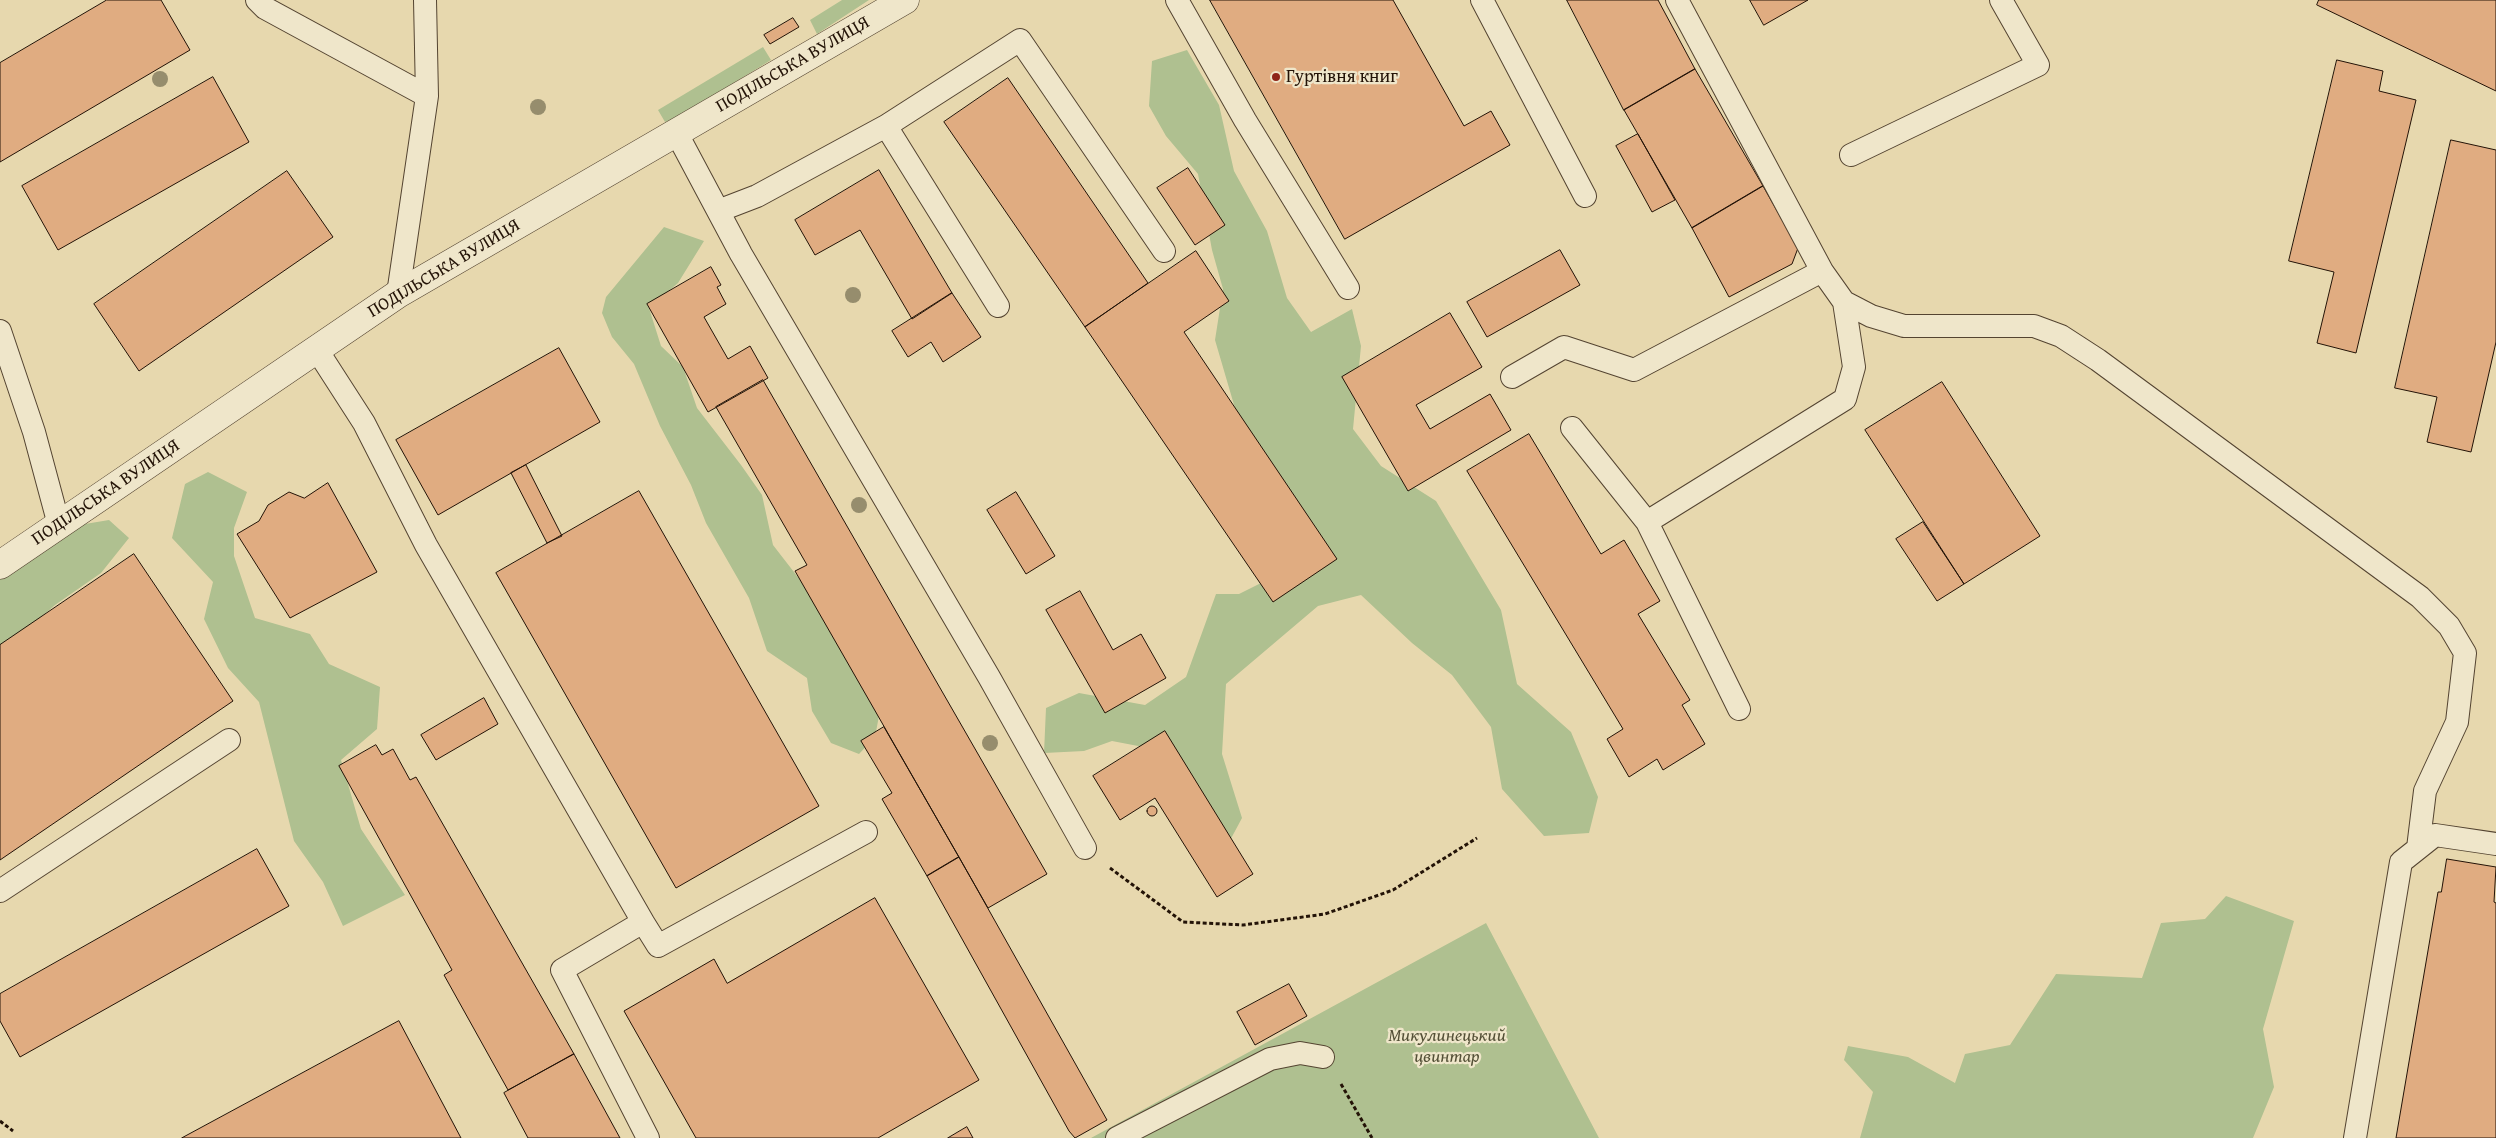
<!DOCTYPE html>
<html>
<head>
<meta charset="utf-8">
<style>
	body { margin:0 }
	canvas { display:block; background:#e7d8ae }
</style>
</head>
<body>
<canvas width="2496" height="1138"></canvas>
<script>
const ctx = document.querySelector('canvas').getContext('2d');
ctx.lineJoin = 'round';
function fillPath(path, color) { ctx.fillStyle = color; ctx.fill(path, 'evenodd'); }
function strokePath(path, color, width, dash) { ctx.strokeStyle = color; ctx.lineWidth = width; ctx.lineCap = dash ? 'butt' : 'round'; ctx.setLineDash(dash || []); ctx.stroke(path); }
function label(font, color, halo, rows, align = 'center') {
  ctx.font = font + ' "Gentium Book Plus",serif'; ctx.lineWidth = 4.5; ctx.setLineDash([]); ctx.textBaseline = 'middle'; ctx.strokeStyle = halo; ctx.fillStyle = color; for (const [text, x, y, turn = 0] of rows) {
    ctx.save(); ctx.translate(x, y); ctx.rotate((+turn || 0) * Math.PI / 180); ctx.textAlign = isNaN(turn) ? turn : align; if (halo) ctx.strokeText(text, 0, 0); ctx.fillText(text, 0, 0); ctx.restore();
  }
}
fillPath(new Path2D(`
	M842,0H869L817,34L810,20Z
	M763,47L771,60L677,118L665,122L658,110Z
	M1187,50L1219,105L1234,171L1267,231L1287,298L1311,332L1352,309L1361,346L1353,429L1381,466L1436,501L1501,610L1517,684L1571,732L1598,797L1589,833L1544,836L1502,789L1491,727L1452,675L1412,643L1361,595L1318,606L1226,684L1222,754L1242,818L1227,846L1159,750L1112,741L1084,751L1044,753L1046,708L1079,693L1145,705L1186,677L1216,594H1239L1283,572L1215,340L1223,289L1212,250L1198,174L1166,136L1149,106L1152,61Z
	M664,227L704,241L678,283L649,308L661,346L683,367L697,408L741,465L762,495L773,545L821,607L882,700L875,737L859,754L831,743L812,711L807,678L767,651L749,598L706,523L691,485L660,426L634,364L612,337L602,313L606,297Z
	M208,472L247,492L234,528V556L255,618L310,634L329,664L380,687L377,729L341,760L361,829L405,895L343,926L323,882L294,841L259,702L228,668L204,619L213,582L172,538L185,484Z
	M109,520L129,538L101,573L55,605L10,645L0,651V566L55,529Z
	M2226,896L2294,921L2263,1029L2274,1087L2253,1138H1860L1873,1092L1844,1060L1848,1046L1908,1057L1955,1083L1965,1054L2010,1045L2056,974L2142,978L2161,923L2205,919Z
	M1486,923L1599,1138H1091Z`), '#afc090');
const building = new Path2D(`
	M107,0H161L190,50L0,162V63Z
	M1210,0H1393L1464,126L1491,111L1510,145L1345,239Z
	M1567,0H1658L1695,69L1624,110Z
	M1750,0H1808L1764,25Z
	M2319,0H2496V91L2317,5Z
	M793,18L799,27L770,44L764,35Z
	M2337,60L2383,71L2379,91L2416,100L2356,353L2317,343L2334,272L2289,261Z
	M1695,69L1763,186L1692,228L1624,110Z
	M213,77L249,142L58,250L22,186Z
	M1008,78L1148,283L1085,327L944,122Z
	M1638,134L1675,200L1652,212L1616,146Z
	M2451,140L2496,150V342L2471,452L2427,442L2437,397L2395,388Z
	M1188,168L1225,225L1195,245L1157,188Z
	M879,170L952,293L912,319L860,230L815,255L795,220Z
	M287,171L333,237L139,371L94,304Z
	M1763,186L1798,248L1792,264L1729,297L1692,228Z
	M1560,250L1580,285L1487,337L1467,302Z
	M1196,251L1229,301L1184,332L1337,559L1273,602L1085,327Z
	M711,267L721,285L717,287L726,304L704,317L728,359L750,346L768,378L708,412L647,304Z
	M952,293L981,337L943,362L931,342L908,357L892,331Z
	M1450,313L1482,367L1416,405L1430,429L1490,394L1511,430L1408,491L1342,377Z
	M559,348L600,422L438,515L396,440Z
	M763,380L1047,874L988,908L795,571L807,565L716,407Z
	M1942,382L2040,536L1964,584L1865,430Z
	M1529,434L1601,554L1624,540L1660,601L1638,614L1690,700L1682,705L1705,744L1663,770L1657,759L1629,777L1607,739L1623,729L1467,471Z
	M526,465L562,536L547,543L511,473Z
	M328,483L377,572L290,618L237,534L259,521L268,505L289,492L304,498Z
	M639,491L819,806L676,888L496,573Z
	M1016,492L1055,556L1026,574L987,510Z
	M1923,522L1964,584L1937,601L1896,539Z
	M134,554L233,701L0,860V645Z
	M1080,591L1113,650L1141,634L1166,678L1105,713L1046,610Z
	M484,698L498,724L436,760L421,735Z
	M884,727L959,857L927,876L882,799L892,793L861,741Z
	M1165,731L1253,874L1217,897L1155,798L1120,820L1093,776Z
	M376,745L382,755L393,749L410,780L416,777L574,1054L508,1090L444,975L452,970L339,766Z
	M1147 811a5 5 0 1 1 10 0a5 5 0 1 1-10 0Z
	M257,849L289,906L20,1057L0,1021V994Z
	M959,857L1107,1120L1075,1138L1069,1131L927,876Z
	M2447,859L2496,867L2494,902L2496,903V1138H2396L2438,892H2441Z
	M875,898L979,1080L878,1138H696L624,1011L714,959L727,983Z
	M1289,984L1307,1016L1255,1045L1237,1012Z
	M399,1021L461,1138H182Z
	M574,1054L620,1138H528L504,1093Z
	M967,1127L973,1138H948Z`);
fillPath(building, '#e0ac81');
strokePath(building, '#231307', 1);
const service = new Path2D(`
	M257,0L265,8L427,96
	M1177,0L1245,120L1348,288
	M1482,0L1585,196
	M1677,0L1822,271L1844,302L1871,316L1904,326H2034L2061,336L2098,360L2420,597L2449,626L2465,653L2457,722L2425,791L2418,848
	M886,126L1020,40L1164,251
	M676,132L741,254L989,677L1085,848
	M1851,155L2038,65L2001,0
	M718,211L757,196L886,126L998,306
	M398,294L427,96L425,0
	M0,331L34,432L59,525
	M317,350L364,423L426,545L643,922L562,970L648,1138
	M1512,377L1564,347L1634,370L1822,271
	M1572,428L1647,522
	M1739,709L1647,522L1845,399L1854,367L1844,302
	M0,891L229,740
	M643,922L658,946L866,832
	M1117,1138L1270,1059L1300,1053L1323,1057
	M2355,1138L2401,862L2435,835L2496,844`);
const minor = new Path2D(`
	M0,565L398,294L905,0`);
strokePath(service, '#544431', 24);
strokePath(minor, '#544431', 29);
strokePath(new Path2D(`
	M1110,868L1183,922L1243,925L1325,914L1393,890L1477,838
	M1341,1084L1372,1138
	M0,1121L13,1131`), '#231307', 3, [4, 2.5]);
strokePath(service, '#efe6ca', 22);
strokePath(minor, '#efe6ca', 28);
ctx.fillStyle = '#968d6d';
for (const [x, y] of [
	[160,79],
	[538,107],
	[853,295],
	[859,505],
	[990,743]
]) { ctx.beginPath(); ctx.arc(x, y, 8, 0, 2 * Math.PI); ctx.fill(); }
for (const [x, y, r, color] of [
	[1276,77,5,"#8f2418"]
]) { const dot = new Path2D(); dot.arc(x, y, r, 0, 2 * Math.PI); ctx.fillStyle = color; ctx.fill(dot); strokePath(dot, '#efe6ca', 2); }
label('18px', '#231307', '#efe6ca', [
	["ПОДІЛЬСЬКА ВУЛИЦЯ",793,65,-30],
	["ПОДІЛЬСЬКА ВУЛИЦЯ",444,269,-31],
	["ПОДІЛЬСЬКА ВУЛИЦЯ",106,493,-34]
]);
label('18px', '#231307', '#efe6ca', [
	["Гуртівня книг",1286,77]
], 'left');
label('italic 18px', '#545037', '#efe6ca', [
	["Микулинецький",1447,1036],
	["цвинтар",1447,1057]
]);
</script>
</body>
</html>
